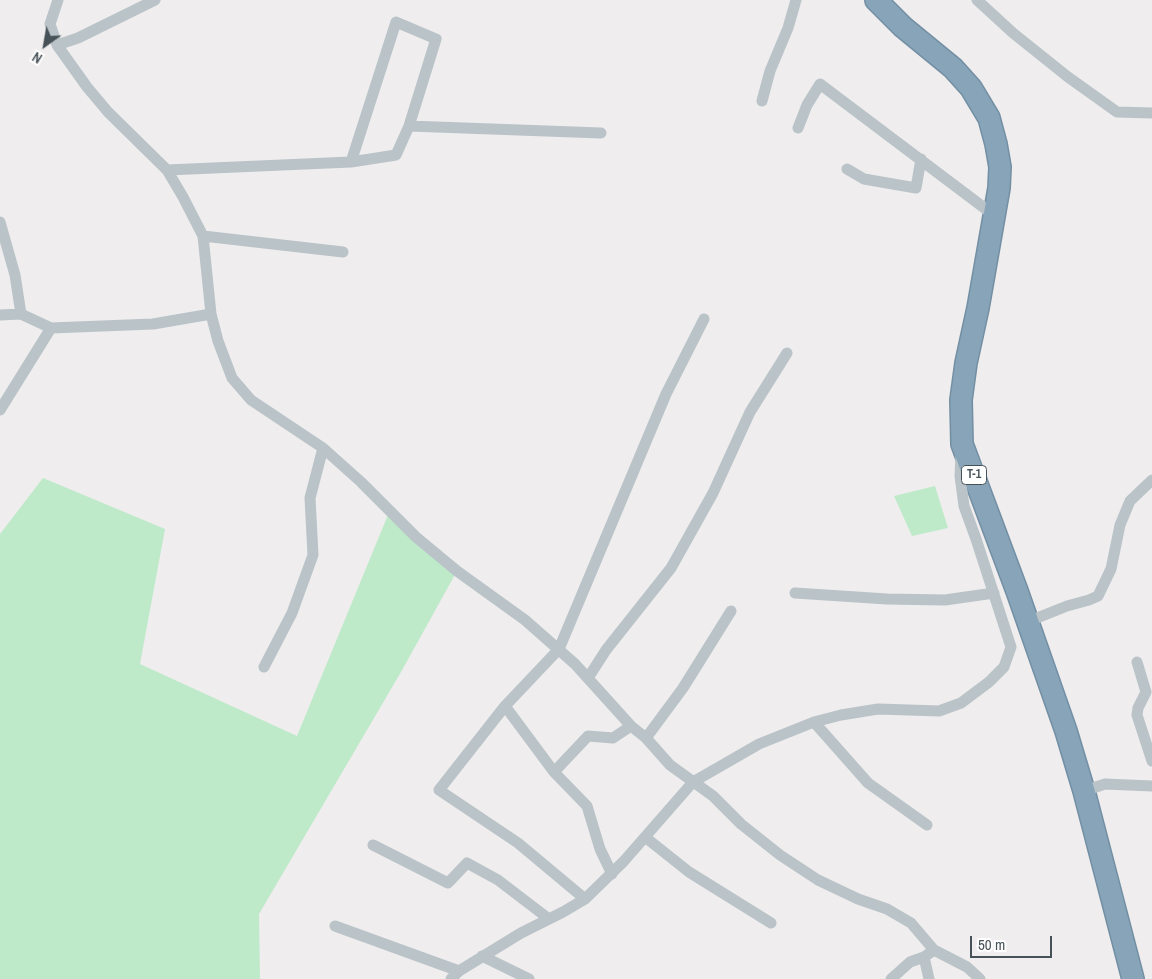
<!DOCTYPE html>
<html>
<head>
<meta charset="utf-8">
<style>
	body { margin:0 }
	#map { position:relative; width:1152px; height:979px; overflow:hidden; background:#efeded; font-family:"Archivo Narrow",sans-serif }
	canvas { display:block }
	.north { position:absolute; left:20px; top:20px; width:50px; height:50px; -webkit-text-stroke:4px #fff; paint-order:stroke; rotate:212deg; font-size:14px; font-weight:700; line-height:20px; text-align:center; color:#475258 }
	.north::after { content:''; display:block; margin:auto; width:18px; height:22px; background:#475258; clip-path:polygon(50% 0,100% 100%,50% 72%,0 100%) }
	.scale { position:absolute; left:970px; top:936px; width:82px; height:22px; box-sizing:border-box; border:2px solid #475258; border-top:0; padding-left:6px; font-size:15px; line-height:18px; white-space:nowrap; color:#475258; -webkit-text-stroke:4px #fff; paint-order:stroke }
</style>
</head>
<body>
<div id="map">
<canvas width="1152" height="979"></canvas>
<div class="north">N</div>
<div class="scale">50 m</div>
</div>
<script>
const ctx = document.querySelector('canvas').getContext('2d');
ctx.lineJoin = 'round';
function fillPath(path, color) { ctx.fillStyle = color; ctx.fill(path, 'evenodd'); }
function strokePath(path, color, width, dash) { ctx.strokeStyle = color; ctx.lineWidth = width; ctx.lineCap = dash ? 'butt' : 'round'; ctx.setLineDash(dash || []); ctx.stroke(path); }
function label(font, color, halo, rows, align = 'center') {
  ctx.font = font + ' "Archivo Narrow",sans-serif'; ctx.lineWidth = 4.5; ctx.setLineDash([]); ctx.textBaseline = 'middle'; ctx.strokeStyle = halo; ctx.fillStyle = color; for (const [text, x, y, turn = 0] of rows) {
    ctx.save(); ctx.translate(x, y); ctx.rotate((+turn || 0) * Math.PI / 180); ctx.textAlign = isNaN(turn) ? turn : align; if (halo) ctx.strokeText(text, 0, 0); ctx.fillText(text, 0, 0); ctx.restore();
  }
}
fillPath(new Path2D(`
	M43,478L165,529L140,664L297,736L390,510L457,571L401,672L259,914L260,979H0V534Z
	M935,486L948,528L912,536L894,496Z`), '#beeaca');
const highway = new Path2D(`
	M876,0L903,27L953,68L971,88L989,118L996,144L1000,167L999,188L978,308L966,363L961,400L962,444L1017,591L1066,731L1084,791L1133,979`);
strokePath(highway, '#738fa4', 24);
strokePath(new Path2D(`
	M58,0L50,24L57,45L87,87L108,112L167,170L183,197L203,236L211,314L218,341L232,378L251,400L323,448L361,482L416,537L457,571L525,620L575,664L631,726L646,738L670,765L713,796L741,824L780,855L818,880L858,899L887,909L911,923L934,950L967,967L980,979
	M977,0L1013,33L1068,77L1117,112L1152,113
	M57,45L78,38L155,0
	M762,101L770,71L788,28L796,0
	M409,126L601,133
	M798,128L807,105L820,84L995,216
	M847,169L864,179L916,188L921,159
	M167,170L351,162L396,155L409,126L436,39L396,22L351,162
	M0,222L15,275L21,314
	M203,236L343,252
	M0,315L21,314L51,328L153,324L211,314
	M0,410L51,328
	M795,593L887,599L945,600L994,593
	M1027,622L1067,606L1089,600L1098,596L1111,569L1120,525L1130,501L1152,480
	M1137,662L1146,692L1138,708L1137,715L1152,761
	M264,667L292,613L313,555L310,498L323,448
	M588,678L606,650L671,568L713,493L750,412L787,353
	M505,706L439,790L518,843L585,899
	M814,722L868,783L927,825
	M646,738L683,688L731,611
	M554,772L588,736L613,738L631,726
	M1084,791L1105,784L1152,786
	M645,837L689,872L771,923
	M373,845L448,883L467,863L498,880L549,919
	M612,874L600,849L587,806L554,772L505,706L559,649L666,394L704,319
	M335,926L459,971
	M482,956L529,979
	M924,957L929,979
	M451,979L459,971L521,933L563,912L585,899L624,861L693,782L759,744L814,722L841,715L878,709L939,711L961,703L989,682L1004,667L1011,647L976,539L964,506L960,476L961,456
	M891,979L910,962L924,957L934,950`), '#b9c3c8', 11);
strokePath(highway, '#88a4b8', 21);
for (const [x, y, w] of [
	[974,475,25]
]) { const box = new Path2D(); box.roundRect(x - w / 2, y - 9.5, w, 19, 4); ctx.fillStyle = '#fff'; ctx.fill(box); strokePath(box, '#475258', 1); }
label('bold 12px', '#475258', null, [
	["T-1",974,475]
]);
</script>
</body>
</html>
